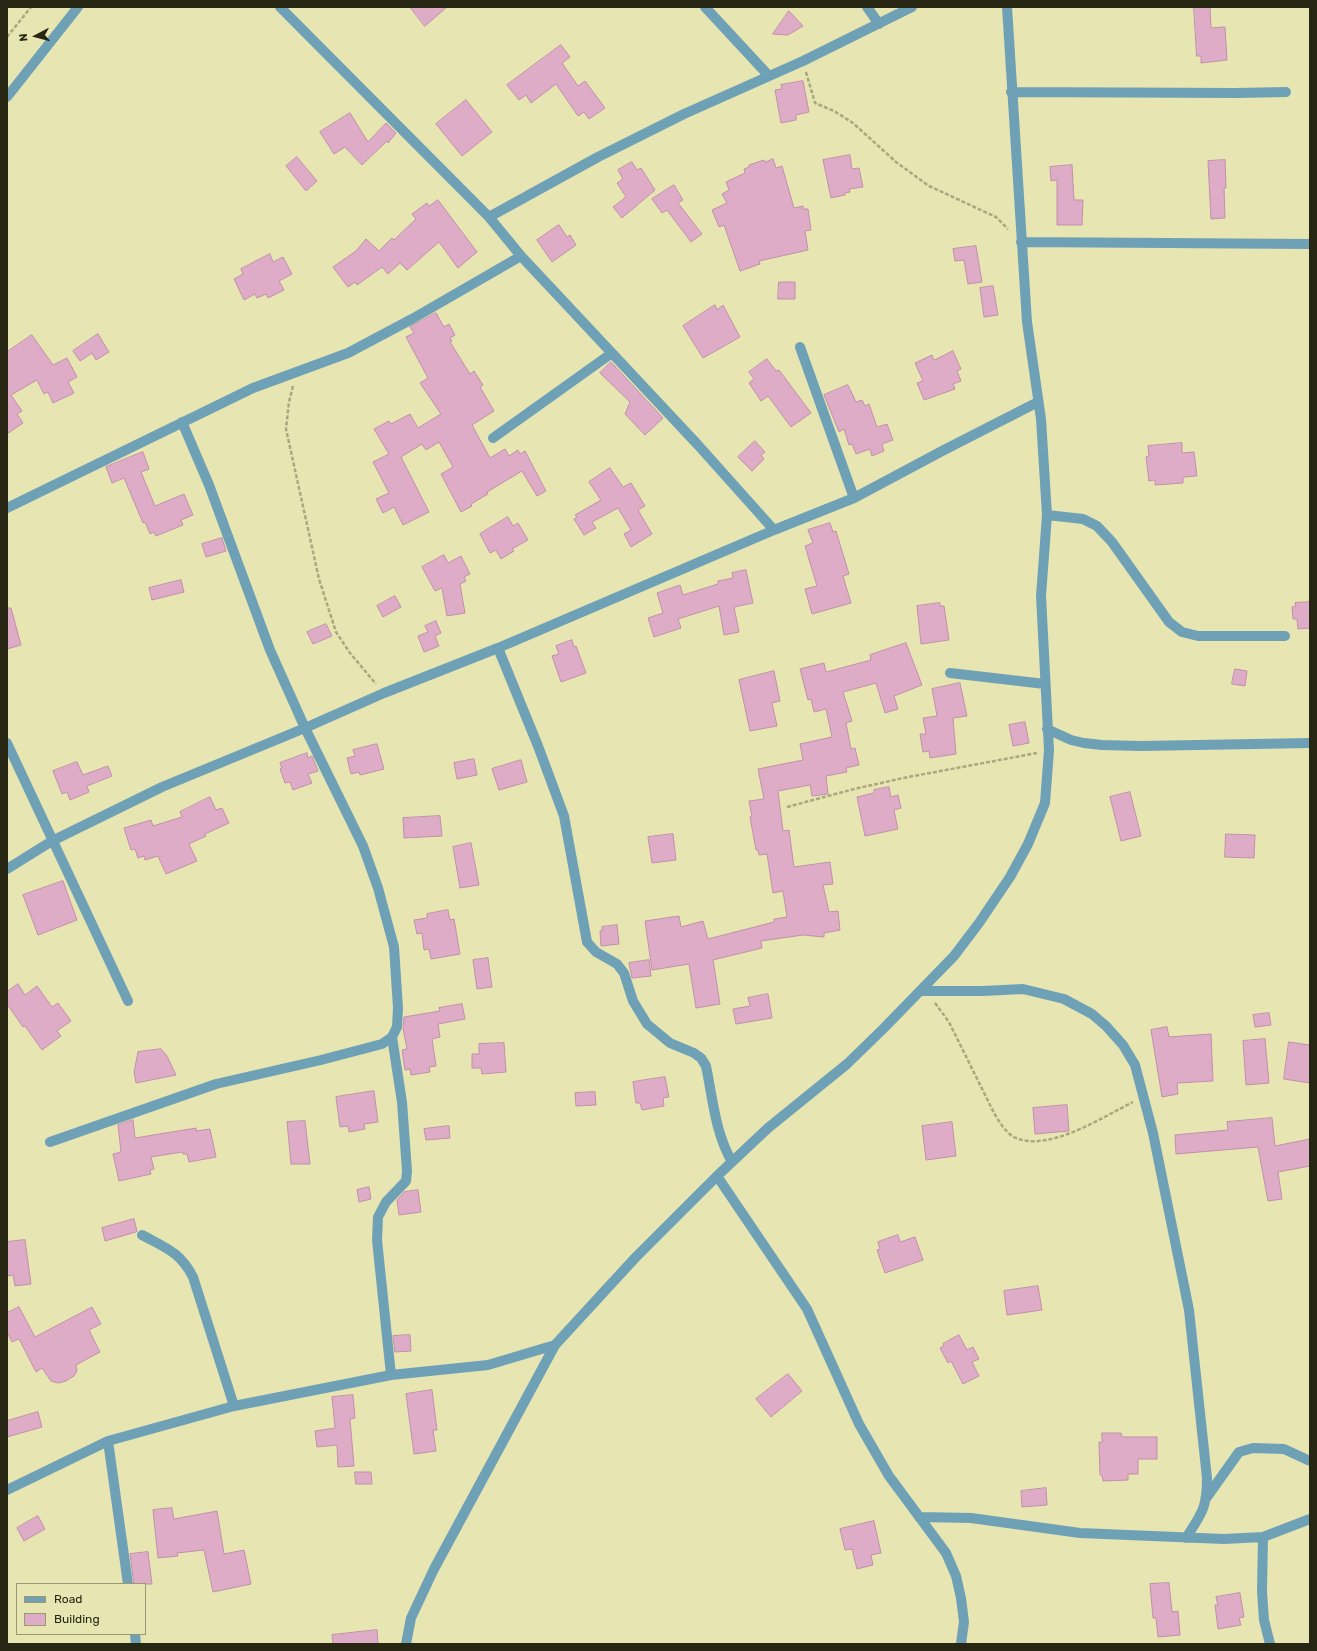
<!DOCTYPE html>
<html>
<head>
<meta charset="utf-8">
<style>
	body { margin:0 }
	#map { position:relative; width:1317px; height:1651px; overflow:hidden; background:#e7e5b1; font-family:Rubik,sans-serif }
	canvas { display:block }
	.frame { position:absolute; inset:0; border:8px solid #272612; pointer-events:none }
	.legend { position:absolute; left:16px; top:1583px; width:130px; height:52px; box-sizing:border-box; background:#e7e5b1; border:1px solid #9a9971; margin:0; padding:5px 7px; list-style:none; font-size:12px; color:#272612 }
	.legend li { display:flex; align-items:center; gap:8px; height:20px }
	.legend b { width:20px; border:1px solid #9a9971 }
	.north { position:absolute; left:16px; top:16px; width:40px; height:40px; -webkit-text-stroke:3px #e7e5b1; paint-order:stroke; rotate:264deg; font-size:11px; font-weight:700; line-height:16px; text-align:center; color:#272612 }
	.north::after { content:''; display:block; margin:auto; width:14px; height:18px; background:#272612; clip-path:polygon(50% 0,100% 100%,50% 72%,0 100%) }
</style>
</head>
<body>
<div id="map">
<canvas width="1317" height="1651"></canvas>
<div class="frame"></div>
<ul class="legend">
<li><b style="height:5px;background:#6fa1b6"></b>Road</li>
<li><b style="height:11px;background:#deacc6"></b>Building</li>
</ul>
<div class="north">N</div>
</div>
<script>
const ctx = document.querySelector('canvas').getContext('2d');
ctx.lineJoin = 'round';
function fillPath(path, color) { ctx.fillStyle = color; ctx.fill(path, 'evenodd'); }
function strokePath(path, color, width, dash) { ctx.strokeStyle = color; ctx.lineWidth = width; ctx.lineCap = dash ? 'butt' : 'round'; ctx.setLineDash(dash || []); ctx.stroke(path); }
const building = new Path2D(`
	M410,7H447L425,26Z
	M1194,7H1210L1211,28L1225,27L1227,60L1201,63V56H1197Z
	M789,11L803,26L788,35L773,34Z
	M561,45L570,57L562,63L578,86L585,81L605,108L589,119L584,112L578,116L556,84L531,103L526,95L519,100L507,85Z
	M803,81L809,112L796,115V120L781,123L775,90L782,89L781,85Z
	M466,100L492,132L462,156L436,124Z
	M350,113L368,142L386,123L396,133L388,143L387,141L362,165L345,147L334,154L320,132Z
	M850,155L852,169L859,168L863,187L849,189L850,192L845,193V195L831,198L823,160Z
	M297,157L317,181L306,191L286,166Z
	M773,159L776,168L782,166L794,208L803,206V209H808L811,230L805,231L808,250L759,261L760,264L740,271L724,225L719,227L712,210L727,203L722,194L729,190L726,182L745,173L744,169L749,167V165L764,160L765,162Z
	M1225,160L1226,188H1224L1225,218L1211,219L1208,161Z
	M632,162L637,170L641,168L655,190L622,218L613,207L626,197L617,183L623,179L618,170Z
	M1072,165L1074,200H1083L1082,225H1057V180L1051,181L1050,167Z
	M674,185L683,200L678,203L702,234L691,242L667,210L662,213L652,199Z
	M438,200L477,252L458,268L439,242L407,270L400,263L388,274L382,267L357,285L355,282L348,287L333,267L356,251L366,239L379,251L392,238L394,240L416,219L412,214L427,203L429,206Z
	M559,225L567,237L570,235L576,245L552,262L537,240Z
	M976,246L982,282L968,284L964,260L955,261L953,249Z
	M270,254L273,262L283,257L292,274L279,281L284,290L268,298L266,294L257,298L255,294L244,300L234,279L243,274L241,269Z
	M779,282H795V299H778Z
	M993,286L998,315L984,317L980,288Z
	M715,305L717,310L723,305L740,337L703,358L683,326Z
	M436,313L444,327L449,324L455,335L450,338L452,341L450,342L470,374L474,371L483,385L480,387L494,411L472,425L490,458L505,449L509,456L518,450L520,454L525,451L546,491L537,496L522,471L487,492L488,494L471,504L472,506L461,512L441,474L453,467L439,442L426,450L422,444L401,457L429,512L403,525L394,507L383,513L376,499L389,493L373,462L389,454L374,429L389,421L391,424L410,414L418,428L441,414L420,383L428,378L406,337L414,333L410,327Z
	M98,334L109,352L96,360L92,353L80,361L73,351Z
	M32,335L53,365L67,358L77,377L68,382L74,393L53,403L48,392L44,394L37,380L11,395L22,411L17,414L23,423L7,434V352Z
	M953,351L961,369L957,371L961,381L953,384L955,389L924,400L917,383L923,381L915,363L932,355L934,360Z
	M767,359L776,371L779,370L811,413L791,427L768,396L761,401L749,383L754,379L749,372Z
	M611,362L663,418L645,435L625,414L630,402L600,373Z
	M848,385L856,402L862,400L865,406L869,404L877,427L887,424L893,440L882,444L884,451L872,456L870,449L856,454L852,444L849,445L844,429L839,432L824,395Z
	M755,441L765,452L761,455L764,459L752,471L738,457Z
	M1182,443V453L1194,452L1197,476L1183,477V483L1155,485V480L1149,481L1146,457L1149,456L1148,446Z
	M143,452L149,469L141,472L155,506L184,494L193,515L181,520L183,525L156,536L154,532L150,534L145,522L143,523L124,478L112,483L106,467Z
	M610,468L623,487L631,483L645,506L638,510L652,534L631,547L624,534L631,530L618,508L592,522L596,528L584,535L574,519L577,517L575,515L601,500L589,482Z
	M508,517L513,526L518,523L528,540L512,549L514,551L501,559L496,550L490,553L480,534Z
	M830,523L833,532L836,531L849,574L843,576L851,603L812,614L805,589L817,586L805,546L813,543L808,530Z
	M222,538L226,551L206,557L202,544Z
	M444,555L448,563L461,556L470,574L464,577L466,581L460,584L465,613L447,616L442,588L435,591L422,567Z
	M746,570L753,603L734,607L739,632L724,635L719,606L678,619L681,628L654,637L648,618L663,613L657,593L680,585L683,595L718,584V581L733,578L732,573Z
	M181,580L184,592L152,600L149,588Z
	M395,596L401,607L383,617L377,606Z
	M1310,602V628L1298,629L1297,619H1293L1292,607L1296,606L1295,603Z
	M940,603V606H944L949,640L921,644L917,606Z
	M7,608H11L21,645L7,649Z
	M436,621L441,633L435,636L439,646L424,652L418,636L428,632L425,626Z
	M326,624L332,636L313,644L307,632Z
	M572,640L574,647L576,646L586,673L561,682L552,656L559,654L556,646Z
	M906,643L922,685L894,696L898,709L885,713L876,683L843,692L852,721L846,723L851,749L855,748L859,765L846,768L847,772L826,776L828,794L812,796L810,785L778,791L783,831L789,830L794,867L830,862L833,884L823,885L829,912L838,911L840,930L824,933V937L803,935L761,941L762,948L713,960L720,1004L696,1008L689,964L652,970L645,921L679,916L681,927L703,921L708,939L774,922V919L787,917L783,891L773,893L767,854L759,855L758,850H756L750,817H752L749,801L764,799L758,769L803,760L800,744L832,737L826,709L814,712L811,699L808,700L800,669L824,663L826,672L871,660L870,655Z
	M1235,669L1247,671L1245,686L1232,684Z
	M774,671L780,701L772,703L777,726L750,731L739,680Z
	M960,683L967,716L953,718L956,754L930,758L929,751L923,752L920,734H926L923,718L937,716L932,689Z
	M1025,722L1029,743L1013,746L1009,725Z
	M377,744L384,769L360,775L359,772L351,774L347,758L355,756L353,750Z
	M307,753L308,758L312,756L318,771L308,774L312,783L293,790L290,782L285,783L280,769L282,768L280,763Z
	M474,759L477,775L457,779L454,763Z
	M521,760L527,782L499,790L492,769Z
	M77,762L83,775L108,766L112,776L87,786L89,792L70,800L67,792L62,794L53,771Z
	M889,787L891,797L898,795L901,808L894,810L898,829L865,836L857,797L874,793V790Z
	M1130,792L1141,836L1121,841L1110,797Z
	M210,797L216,810L222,808L229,823L205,834L206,836L189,844L197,861L166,874L158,856L145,860L144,856L138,858L135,849L131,850L124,828L151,820L153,826L182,817L180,812Z
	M440,816L442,836L404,838L403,818Z
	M673,834L676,860L652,863L648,837Z
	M1226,834L1255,835L1254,858L1225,857Z
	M471,843L479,885L460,888L453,847Z
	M63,881L77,920L38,935L23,895Z
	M448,910L450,920L454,919L460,954L431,959L429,949L424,950L422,933L417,934L414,920L427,918V914Z
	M617,925L619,944L601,946L600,931H602V927Z
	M488,958L492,987L477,989L473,960Z
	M649,960L651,976L632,978L629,963Z
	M18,984L25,995L37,986L52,1007L58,1003L71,1021L57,1031L61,1036L42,1050L25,1026L23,1027L7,1004V992Z
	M768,994L772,1018L736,1024L733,1009L750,1006L748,998Z
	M462,1004L465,1019L438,1024L440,1037L432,1039L436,1066L429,1067L430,1072L411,1075L410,1069L405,1070L402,1050L407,1049L403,1028L404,1017L440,1011L439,1008Z
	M1269,1013L1271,1025L1255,1027L1253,1015Z
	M1167,1027L1169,1037L1211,1034L1213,1081L1177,1083L1178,1094L1162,1097L1151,1030Z
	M1265,1039L1269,1083L1246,1085L1243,1041Z
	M1289,1042L1310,1045V1083L1284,1079Z
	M504,1043L506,1072L482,1074L481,1068H472V1054H479V1044Z
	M161,1049L167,1056L176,1075L136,1083L134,1072L138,1052Z
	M665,1077L669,1097L663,1098L664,1106L642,1110L640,1103H636L633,1082Z
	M374,1091L378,1122L364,1124L365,1129L349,1132L348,1126L340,1127L336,1097Z
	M595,1092L596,1105L576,1106L575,1093Z
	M1067,1105L1069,1131L1035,1134L1033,1108Z
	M1272,1118L1275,1146L1310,1139V1166L1278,1172L1282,1199L1268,1201L1258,1147L1176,1154L1175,1135L1228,1130L1227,1122Z
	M133,1120L135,1138L196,1128V1131L210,1129L216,1157L189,1162L187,1154H183L182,1152L151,1157L154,1169L150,1170L151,1174L119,1181L113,1154L121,1152L118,1125Z
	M305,1121L310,1164H291L287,1122Z
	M952,1122L956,1156L926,1160L922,1126Z
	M449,1126L450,1138L426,1140L424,1129Z
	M369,1187L371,1199L359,1202L357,1190Z
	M418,1190L421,1212L399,1215L397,1200L404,1192Z
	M134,1219L137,1231L136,1232L105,1241L102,1228Z
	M898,1235L900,1242L915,1237L923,1260L885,1273L877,1250L880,1249L878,1242Z
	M25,1240L31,1284L15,1286L13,1275L7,1276V1242Z
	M1038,1286L1042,1310L1007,1315L1004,1291Z
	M19,1307L35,1337L92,1307L101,1324L89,1330L100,1352L76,1365L77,1371L74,1376L66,1381L58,1383L51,1381L42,1368L36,1372L19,1339L12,1342L7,1332V1313Z
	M410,1335L411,1351L395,1352L393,1336Z
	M959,1335L967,1350L973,1347L979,1359L972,1362L979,1376L963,1384L951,1361L948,1363L940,1348L944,1346L943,1344Z
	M788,1374L802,1391L771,1417L756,1399Z
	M432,1390L437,1430H433L436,1451L414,1454L406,1394Z
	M353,1395L355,1418L350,1419L354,1466L338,1467L337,1445L317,1447L315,1431L335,1428L332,1397Z
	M38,1412L42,1427L7,1437V1421Z
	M1102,1433H1121L1122,1437H1157V1459H1138V1474H1128V1480L1103,1481L1102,1475H1100L1099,1442H1102Z
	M355,1472H371L372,1484H356Z
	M1046,1488L1047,1505L1022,1507L1021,1491Z
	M172,1508L174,1519L217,1511L224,1554L244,1550L251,1584L213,1592L204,1550L177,1553L178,1556L158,1558L153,1510Z
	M38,1516L45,1529L24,1541L17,1528Z
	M874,1521L881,1553L871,1555L873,1565L857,1569L852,1549L845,1550L840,1529Z
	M148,1552L152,1584H134L130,1554Z
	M1169,1583L1172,1612L1178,1611L1180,1635L1158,1637L1156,1618H1153L1150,1584Z
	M1240,1593L1244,1617L1239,1618L1241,1625L1218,1629L1215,1605H1218L1216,1597Z
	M377,1630L378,1644H333L332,1635Z`);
fillPath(building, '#deacc6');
strokePath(building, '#c090aa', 1);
strokePath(new Path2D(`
	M7,37L31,7
	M806,72L815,103L834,111L853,123L896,162L929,186L996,217L1008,229
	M293,386L289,402L286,429L319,579L336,632L350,653L376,684
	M787,807L854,789L903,778L1037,753
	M935,1003L949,1022L994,1113C999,1121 1006,1134 1016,1138C1049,1152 1103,1117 1133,1102`), '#a9a87e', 2.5, [4, 2]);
strokePath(new Path2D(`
	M280,7L489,217L521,256L698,445L774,530
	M705,7L769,76
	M867,7L879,24
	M1011,92L1237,93L1286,92
	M7,97L78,7
	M489,217L598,157L684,114L803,61L912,7
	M1021,242L1310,244
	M800,347L854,498
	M493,438L612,353
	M7,508L253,388L348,353L412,319L521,256
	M1047,515L1083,519L1097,526L1112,542L1169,622L1182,632L1198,636H1285
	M498,648L538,746L564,816L587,942L596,952L617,964L624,973L633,1001L647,1024L670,1043L694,1053L701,1058L706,1066C713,1100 715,1132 732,1162
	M950,673L1045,684
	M1047,729L1071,740L1084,743L1102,745L1141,746L1310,743
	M7,743L128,1001
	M7,869L52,841L162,787L305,728L384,693L498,648L774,530L854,498L944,450L1038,402
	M920,991H983L1023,989L1064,999L1092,1014L1106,1026L1123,1045L1135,1065L1153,1133L1189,1310L1207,1478C1207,1508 1202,1513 1186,1538
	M50,1142L216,1084L321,1060L382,1044L392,1037L397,1027L398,1008L394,947L378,888L363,846L305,728L270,650L209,485L182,422
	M717,1176L807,1309L859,1424L889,1476L946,1553L956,1576L961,1598L964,1622L961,1644
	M142,1235C166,1248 180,1252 193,1277L234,1406
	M391,1375L377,1240L378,1217L386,1202L406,1181L407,1171L402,1102L392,1037
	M108,1441L128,1584
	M7,1490L108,1441L234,1406L391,1375L488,1365L555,1345L635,1258L717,1176L768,1128L847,1064L884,1028L954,956L979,923L1010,877L1028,844L1045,803L1049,750L1041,596L1047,515L1041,419L1027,322L1007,7
	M1207,1497L1239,1452L1253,1448L1284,1449L1310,1461
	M919,1517L971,1518L1080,1533L1224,1539L1263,1537L1310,1519
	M1263,1537L1262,1592L1264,1620L1270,1644
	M135,1634L136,1644
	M406,1644L411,1618L434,1569L555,1345`), '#6fa1b6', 10);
</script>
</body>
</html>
